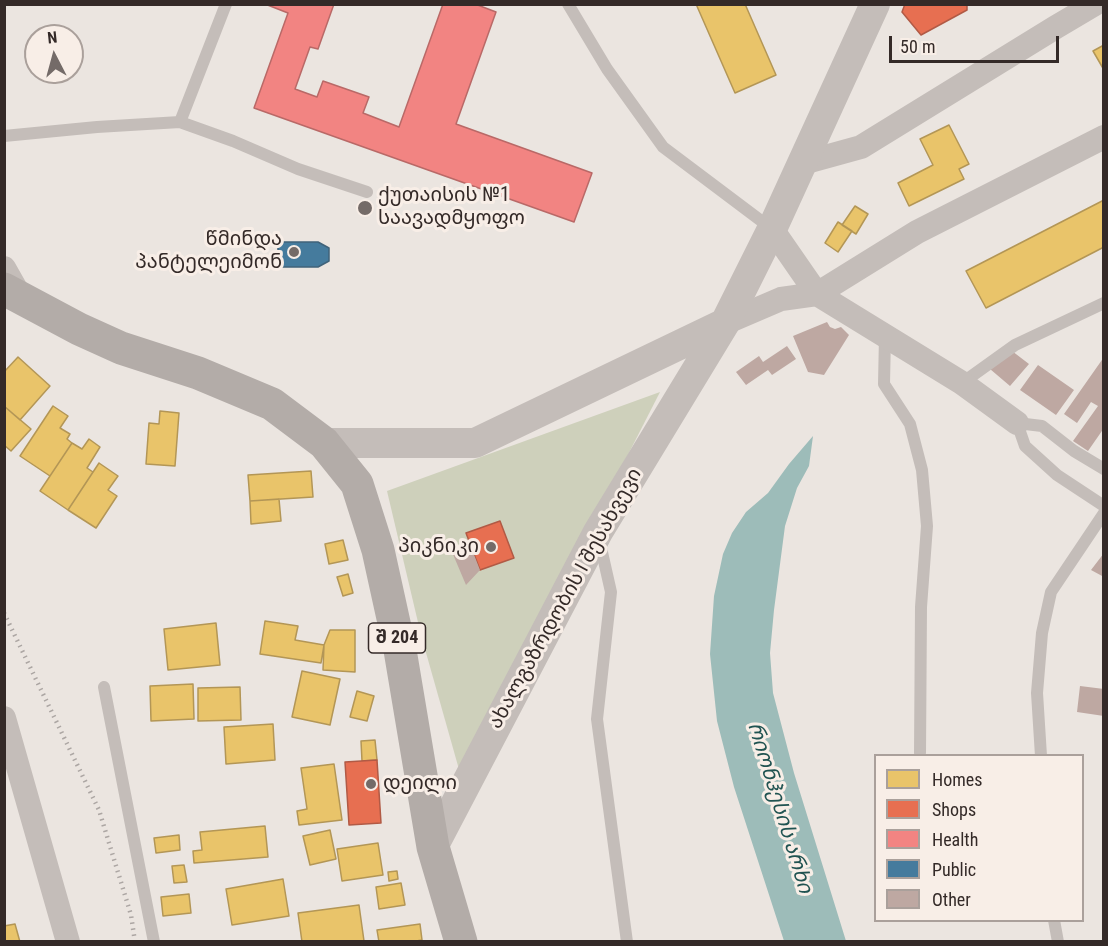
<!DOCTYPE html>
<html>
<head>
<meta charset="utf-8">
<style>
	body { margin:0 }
	#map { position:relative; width:1108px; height:946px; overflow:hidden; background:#ebe5e0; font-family:"Roboto Condensed",sans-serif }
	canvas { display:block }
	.frame { position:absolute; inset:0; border:6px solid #342a28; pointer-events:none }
	.legend { position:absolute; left:874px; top:754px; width:210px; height:168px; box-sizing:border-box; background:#f8eee7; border:2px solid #aaa09b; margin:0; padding:8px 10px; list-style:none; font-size:18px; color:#342a28 }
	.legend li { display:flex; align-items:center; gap:12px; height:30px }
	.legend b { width:30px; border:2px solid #aaa09b }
	.north { position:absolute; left:24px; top:24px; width:60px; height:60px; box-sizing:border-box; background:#f8eee7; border:2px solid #aaa09b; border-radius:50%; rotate:354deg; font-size:16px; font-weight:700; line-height:24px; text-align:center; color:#342a28 }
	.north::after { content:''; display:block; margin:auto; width:21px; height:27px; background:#746b68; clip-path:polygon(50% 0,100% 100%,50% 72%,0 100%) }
	.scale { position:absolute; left:889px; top:36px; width:170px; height:27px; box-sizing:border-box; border:3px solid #342a28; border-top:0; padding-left:8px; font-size:18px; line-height:21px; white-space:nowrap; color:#342a28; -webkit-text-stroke:4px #f8eee7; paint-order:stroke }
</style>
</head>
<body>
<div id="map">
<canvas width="1108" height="946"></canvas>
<div class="frame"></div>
<ul class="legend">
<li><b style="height:16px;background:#e9c46a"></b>Homes</li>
<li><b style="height:16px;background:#e76f51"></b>Shops</li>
<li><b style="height:16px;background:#f28482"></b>Health</li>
<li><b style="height:16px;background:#457b9d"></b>Public</li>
<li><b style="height:16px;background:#bea8a2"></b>Other</li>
</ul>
<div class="north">N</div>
<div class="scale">50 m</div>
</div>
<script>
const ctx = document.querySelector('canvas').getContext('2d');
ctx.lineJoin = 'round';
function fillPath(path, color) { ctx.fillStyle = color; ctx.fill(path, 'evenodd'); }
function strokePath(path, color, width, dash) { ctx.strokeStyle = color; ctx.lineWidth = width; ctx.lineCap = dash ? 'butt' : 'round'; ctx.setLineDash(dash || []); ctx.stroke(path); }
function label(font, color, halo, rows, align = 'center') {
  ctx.font = font + ' "Roboto Condensed","Noto Sans Georgian",sans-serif'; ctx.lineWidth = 6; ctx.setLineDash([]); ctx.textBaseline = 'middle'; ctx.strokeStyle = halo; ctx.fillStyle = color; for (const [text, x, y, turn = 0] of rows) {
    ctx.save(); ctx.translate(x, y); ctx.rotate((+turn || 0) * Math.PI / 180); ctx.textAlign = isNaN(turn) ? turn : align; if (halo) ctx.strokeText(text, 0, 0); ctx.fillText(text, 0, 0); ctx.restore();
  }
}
fillPath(new Path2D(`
	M660,392L462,780L421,635L387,491Z`), '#ced0bb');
fillPath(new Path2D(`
	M813,436L809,466L797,488L785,526L774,610L770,653L773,693L794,773L846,941H784L734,787L717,721L710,654L714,596L723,554L732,533L746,512L768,493L789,464Z`), '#9dbcb9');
const homes = new Path2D(`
	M696,4H745L776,75L735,93Z
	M1104,45V70L1093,51Z
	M949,125L969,164L959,169L964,179L909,206L898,183L933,165L920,139Z
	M1104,200V247L986,308L966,271Z
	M855,206L868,214L856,234L842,225Z
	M838,222L852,231L838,252L825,243Z
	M18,357L50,386L20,420L4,406V372Z
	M4,406L31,429L11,451L4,445Z
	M53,406L68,416L60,428L70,434L67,439L72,443L50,476L20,456Z
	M160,411L179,413L175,466L146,464L149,423L159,424Z
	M89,439L100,447L87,468L93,472L68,510L40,491L72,443L82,449Z
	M99,463L118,476L108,490L117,496L96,528L68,510Z
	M311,471L313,497L250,501L248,475Z
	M279,499L281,521L251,524L250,501Z
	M343,540L348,560L329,564L325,544Z
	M348,574L353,593L343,596L337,577Z
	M265,621L298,626L295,640L324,645L321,663L260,654Z
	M216,623L220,665L168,670L164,629Z
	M330,630H355V672L323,670L324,645Z
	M302,671L340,679L330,725L292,717Z
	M193,684L194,719L151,721L150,686Z
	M240,687L241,720L198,721V688Z
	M357,691L374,696L367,721L350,717Z
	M273,724L275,760L226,764L224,727Z
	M375,740L377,760L362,761L361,741Z
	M334,764L342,820L299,825L297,811L307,809L301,768Z
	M265,826L268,857L194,863L193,851L202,850L200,832Z
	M330,830L336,859L310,865L303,836Z
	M179,835L180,850L156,853L154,838Z
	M378,843L383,875L342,881L337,849Z
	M184,865L187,882L174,883L172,866Z
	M397,871L398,879L389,881L388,872Z
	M283,879L289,916L232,925L226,889Z
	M401,883L405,905L379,909L376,887Z
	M189,894L191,913L163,916L161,897Z
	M359,905L364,941L302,942L298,913Z
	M15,924L20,942H4V926Z
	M420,924L422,940L410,942H379L377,930Z`);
fillPath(homes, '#e9c46a');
strokePath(homes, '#b39656', 1.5);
const shops = new Path2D(`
	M905,4H967V10L921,35L902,12Z
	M500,521L514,558L480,570L466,533Z
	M377,760L381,823L349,825L345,762Z`);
fillPath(shops, '#e76f51');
strokePath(shops, '#b15a45', 1.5);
const health = new Path2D(`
	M265,4H334L318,49L310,47L295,89L317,97L323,81L369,97L363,113L399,127L443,4H475L496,12L456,124L592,173L574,222L254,108L288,13Z`);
fillPath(health, '#f28482');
strokePath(health, '#b96967', 1.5);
const public = new Path2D(`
	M278,242H318L329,248V261L318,267H278Z`);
fillPath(public, '#457b9d');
strokePath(public, '#40637a', 1.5);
fillPath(new Path2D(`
	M827,322L830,327L835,329L841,327L849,335L824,375L808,372L793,336Z
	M787,346L796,359L772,375L768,370L746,385L736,372L759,356L763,362Z
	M1012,351L1029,364L1010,386L990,369Z
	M1104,357V428L1088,451L1073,441L1098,406L1091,402L1077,423L1064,414Z
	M1038,365L1074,390L1056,415L1020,390Z
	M471,547L480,570L466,585L452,552Z
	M1104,553V577L1091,570Z
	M1080,686L1104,689V716L1077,712Z`), '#bea8a2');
strokePath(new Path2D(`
	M568,4L607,69L663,147L772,229
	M180,122L226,4
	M4,136L97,127L180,122L233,141L298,169L367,192
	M885,336L884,384L910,424L922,470L927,526L921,607L920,753
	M962,383L1015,345L1104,303
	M1104,469L1074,451L1042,426L1017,423L1025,446L1057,475L1104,506
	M599,539L611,592L597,719L627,942
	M104,687L154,942
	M1041,756L1037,693L1042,633L1051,592L1104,513
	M1054,920L1058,942`), '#c4bdb9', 12);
strokePath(new Path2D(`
	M803,163L861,147L1056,27L1095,4
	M772,229L817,294L917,232L1104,137
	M4,268L21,298
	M725,323L781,299L817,294L962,383L1017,423
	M4,718L68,942`), '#c4bdb9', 24);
strokePath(new Path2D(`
	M324,443H475L725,323
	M433,847L598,532L725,323L772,229L875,4`), '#c4bdb9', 30);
strokePath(new Path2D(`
	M4,289L79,329L121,348L198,373L272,404L324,443L357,484L378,550L400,650L433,847L461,942`), '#b3aca8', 33);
strokePath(new Path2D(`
	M4,613L99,810L131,915L135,942`), '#aca6a3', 4.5, [1.5, 4.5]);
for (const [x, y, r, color] of [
	[365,208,8,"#746b68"],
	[294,252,6,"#746b68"],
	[491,547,6,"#746b68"],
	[371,784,6,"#746b68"]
]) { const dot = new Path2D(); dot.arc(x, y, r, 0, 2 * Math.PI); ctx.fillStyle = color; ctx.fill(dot); strokePath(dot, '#f8eee7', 2); }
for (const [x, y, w] of [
	[397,638,57]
]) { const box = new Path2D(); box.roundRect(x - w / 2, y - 15, w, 30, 4.5); ctx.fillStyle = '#f8eee7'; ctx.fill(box); strokePath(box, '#342a28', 1.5); }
label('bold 18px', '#342a28', null, [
	["შ 204",397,638]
]);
label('20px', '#342a28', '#f8eee7', [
	["ქუთაისის №1",378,196],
	["საავადმყოფო",378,219],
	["წმინდა",282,240,"right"],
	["პანტელეიმონ",282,263,"right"],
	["პიკნიკი",479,547,"right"],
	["დეილი",383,784]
], 'left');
label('20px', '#342a28', '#f8eee7', [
	["ახალგაზრდობის I შესახვევი",566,599,-61]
]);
label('italic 21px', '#205351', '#f8eee7', [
	["რიონჰესის არხი",779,808,73]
]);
</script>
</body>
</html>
